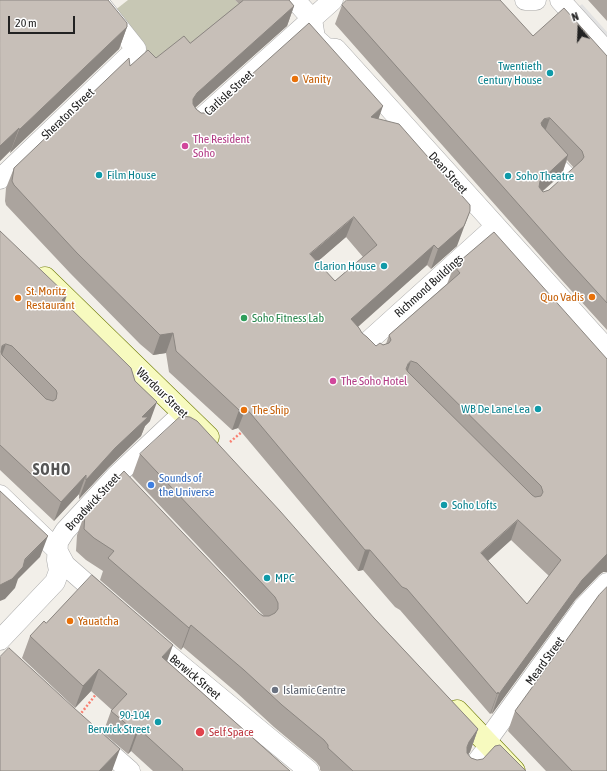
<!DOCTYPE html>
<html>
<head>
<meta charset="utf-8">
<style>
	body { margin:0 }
	#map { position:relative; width:607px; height:771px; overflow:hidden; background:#f2efe9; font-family:"Asap Condensed",sans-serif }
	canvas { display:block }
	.north { position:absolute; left:559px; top:8px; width:40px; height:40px; -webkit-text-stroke:3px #fff; paint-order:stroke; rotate:341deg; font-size:11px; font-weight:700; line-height:16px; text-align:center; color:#222 }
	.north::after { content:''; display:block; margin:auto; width:14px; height:18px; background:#222; clip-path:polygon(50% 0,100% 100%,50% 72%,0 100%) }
	.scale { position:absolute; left:8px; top:16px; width:67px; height:18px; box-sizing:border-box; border:2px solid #222; border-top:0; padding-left:5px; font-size:12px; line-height:14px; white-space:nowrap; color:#222; -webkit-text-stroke:3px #fff; paint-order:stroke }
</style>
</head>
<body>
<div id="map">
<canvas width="607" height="771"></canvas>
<div class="north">N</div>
<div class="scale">20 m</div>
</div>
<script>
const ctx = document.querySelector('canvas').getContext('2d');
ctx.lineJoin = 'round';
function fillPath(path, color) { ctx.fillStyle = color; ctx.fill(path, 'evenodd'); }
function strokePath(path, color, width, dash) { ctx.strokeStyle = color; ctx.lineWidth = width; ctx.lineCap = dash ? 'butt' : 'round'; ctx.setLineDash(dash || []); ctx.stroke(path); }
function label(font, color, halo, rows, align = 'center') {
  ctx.font = font + ' "Asap Condensed",sans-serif'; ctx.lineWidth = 3; ctx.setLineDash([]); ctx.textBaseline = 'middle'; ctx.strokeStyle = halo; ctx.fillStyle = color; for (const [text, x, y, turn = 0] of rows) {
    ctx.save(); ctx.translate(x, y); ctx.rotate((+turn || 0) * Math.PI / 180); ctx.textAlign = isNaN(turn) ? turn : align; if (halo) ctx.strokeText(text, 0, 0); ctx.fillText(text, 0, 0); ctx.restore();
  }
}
fillPath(new Path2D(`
	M128,0H235L247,12L160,69L114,11Z`), '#c7c7b4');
fillPath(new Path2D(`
	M582,4L607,32V43L576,9Z`), '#e2e2e2');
const lane = new Path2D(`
	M555,158L571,174L563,182`);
const street = new Path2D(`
	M295,0L312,19L315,38L326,48L336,49L607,349
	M525,0H536
	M560,0L607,52
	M197,122L333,0
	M0,179L136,49L97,0
	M363,346L496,226
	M0,495L57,550L65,565L105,600
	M148,638L309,771
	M0,640L55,582L59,571L57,560L58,542L65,531L116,476L183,413
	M97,742L130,771
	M486,742L583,608L607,583
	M470,771L489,746`);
const secondary = new Path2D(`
	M45,278L208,437
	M457,711L514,771`);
strokePath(lane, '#a9a9a9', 11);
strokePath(street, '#a9a9a9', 21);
strokePath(secondary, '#707d05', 23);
strokePath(new Path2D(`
	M230,442L243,431
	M79,716L97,693`), '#fa8072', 2.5, [2, 2]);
strokePath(lane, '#fff', 10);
strokePath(street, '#fff', 20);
strokePath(secondary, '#f7fabf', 22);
fillPath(new Path2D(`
	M0,0L127,27L119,49L10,153L11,150L0,161Z
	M235,0H289L294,6L287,26L195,108L196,109L201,113L378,119L457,246L431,269L427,265L358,327L362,333L376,346L386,344L389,335L447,284L454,266L607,359V572H603L599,575L575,600L492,714L491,713L490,714L400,610L395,607L363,570L358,571L238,428L232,430L169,372L166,353L153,355L140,344L70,273L6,205L5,201L6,188L14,168L130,66L156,58L190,43L239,4ZM346,237L363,257L335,281L317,262ZM511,540L549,576L527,604L488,561Z
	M588,0H607V21Z
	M342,5L533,36L607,56V330L559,277L335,24ZM567,160L574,168L549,190L543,192V191L562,174Z
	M0,231L135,381L150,421L145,426L141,436L108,468L79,499V494L54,521L0,470Z
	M140,454L374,618L478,729L470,752L468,754L471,758L477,760L526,771H321L320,770V767L316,762L274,727L236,692L183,647L181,650L100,580L103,571L86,560L76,551L77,535L85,513L264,616L132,476Z
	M46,623L167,661L290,771H153L131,751L128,754L103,733L111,711L112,710L91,691L75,708L22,658L30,636Z
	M515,711L607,771H546L508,731Z`), '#aba49e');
fillPath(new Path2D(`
	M294,6L287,26L189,113L193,99L197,93Z
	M127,27L119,49L10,153L19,130Z
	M383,106L376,126L371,117Z
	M550,118L543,137L541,123L544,119Z
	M19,128L11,150L0,161V146Z
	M568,155L562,174L533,199L540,181Z
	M470,211L457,246L431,269L438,249Z
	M354,217L346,237L302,275L310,254Z
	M434,245L427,265L344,339L351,319Z
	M67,295L60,315L62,300Z
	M173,333L166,353L153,355L160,335Z
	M6,344L0,360V352L2,346Z
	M411,361L404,382L408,364Z
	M157,402L150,421L145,426L141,436L108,468L79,499L86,480L142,417Z
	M246,408L238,428L232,430L239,410Z
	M86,475L79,494L54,521L61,502Z
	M518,520L511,540L474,573L481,553Z
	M48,536L40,557L18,579L15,588L5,599L0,601V585Z
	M365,550H370L363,570L358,571Z
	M607,554V572H603L599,575L575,600L492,714L499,694L582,580Z
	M191,625L183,647L181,650L189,628Z
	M173,645L165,667L162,657Z
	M99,669L91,691L75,708L83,686Z
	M498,692L491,713L490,714L497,694Z
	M139,729L131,751L128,754L136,732Z
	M478,729L470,752L461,764L469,742Z
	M120,749L112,771H99Z`), '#8b8681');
const building = new Path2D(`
	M0,0H108L127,23V27L19,130V128L0,146Z
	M244,0H289L294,6L197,93L193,99V104L196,109L201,113H207L212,110L309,23L383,106L371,117L399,124L470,205V211L464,226L438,249L434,245L351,319L359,328L362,333L367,337L376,346L380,343L383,345L389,343L391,340L389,335L460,273L454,266L494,232L607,359V554L582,580L499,694L498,692L497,694L407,589L402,587L370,550H365L246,408L239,410L176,351L173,333L160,335L148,323L77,253L14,185L12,181L14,168L129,58L130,66L148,50L156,58L184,36L190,43ZM354,217L377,245L335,281L310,254ZM411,361L417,363L541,486L543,492L541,496L535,497L532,495L408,372L406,369L408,364ZM518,520L561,560L527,604L481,553Z
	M347,0H500L533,36L564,8L607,56V303L566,258L342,5ZM550,118L582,151L584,157L582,160L549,190L543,192L539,187L540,181L568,155L542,126L541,123L544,119Z
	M0,231L67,295L62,300L131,368L135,381L157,402L142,417H148L115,448L86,480V475L61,502L0,445ZM6,344L12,346L56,390L57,393L56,399L53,401L46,399L2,355L1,352L2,346Z
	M181,416L190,417L197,421L280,511L374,618L478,729L469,742L467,747V753L471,758L477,760L483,759L495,746L500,745L526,771H353L328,748V745L324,740L282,705L244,670L191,625L189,628L108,558L114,551L94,538L84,529L85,513L124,471L259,613L263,616H269L275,613L278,609V603L275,597L140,454Z
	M0,491L48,536L25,559L23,567L12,579L0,585Z
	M92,575L173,645L162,657L290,771H182L183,769L139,729L136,732L111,711L127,694L99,669L83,686L30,636L44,621L46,623Z
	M607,587V771H572L515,711L599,595Z
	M9,648L74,708L120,749L99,771H0V657Z`);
fillPath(building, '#c7bfb8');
strokePath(building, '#8b8681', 1);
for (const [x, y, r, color] of [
	[550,73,4,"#0f9aa8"],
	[295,79,4,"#e8710a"],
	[185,146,4,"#d1479c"],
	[99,175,4,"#0f9aa8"],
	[508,176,4,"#0f9aa8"],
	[384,266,4,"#0f9aa8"],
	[592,297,4,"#e8710a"],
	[18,298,4,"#e8710a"],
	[244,318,4,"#2e9e5b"],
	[333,381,4,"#d1479c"],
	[538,409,4,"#0f9aa8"],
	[244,410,4,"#e8710a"],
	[151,485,4,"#3f7fe0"],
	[444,505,4,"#0f9aa8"],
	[267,578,4,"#0f9aa8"],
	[70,621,4,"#e8710a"],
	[275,690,4,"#6b7280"],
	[158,722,4,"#0f9aa8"],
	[200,732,5,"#e0444e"]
]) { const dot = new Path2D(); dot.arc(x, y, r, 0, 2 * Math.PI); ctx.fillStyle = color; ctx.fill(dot); strokePath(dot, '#fff', 1.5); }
label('12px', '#0d838f', '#fff', [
	["Twentieth",542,66],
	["Century House",542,80],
	["Film House",107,175,"left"],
	["Soho Theatre",516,176,"left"],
	["Clarion House",376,266],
	["WB De Lane Lea",530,409],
	["Soho Lofts",452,505,"left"],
	["MPC",275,578,"left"],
	["90-104",150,715],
	["Berwick Street",150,729]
], 'right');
label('12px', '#c56008', '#fff', [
	["Vanity",303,79],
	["St. Moritz",26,291],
	["Restaurant",26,305],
	["Quo Vadis",584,297,"right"],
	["The Ship",252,410],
	["Yauatcha",78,621]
], 'left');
label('12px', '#222', '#fff', [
	["Carlisle Street",229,93,-42],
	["Sheraton Street",68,114,-44],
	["Dean Street",448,173,48],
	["Richmond Buildings",429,286,-42],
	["Wardour Street",162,393,44],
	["Broadwick Street",93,502,-47],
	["Meard Street",545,661,-54],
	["Berwick Street",195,677,40]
]);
label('12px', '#b23c85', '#fff', [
	["The Resident",193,139],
	["Soho",193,153],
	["The Soho Hotel",341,381]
], 'left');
label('12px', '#27864d', '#fff', [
	["Soho Fitness Lab",252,318]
], 'left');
label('12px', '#366cbe', '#fff', [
	["Sounds of",159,478],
	["the Universe",159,492]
], 'left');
label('12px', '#5b616d', '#fff', [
	["Islamic Centre",283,690]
], 'left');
label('12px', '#be3a42', '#fff', [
	["Self Space",209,732]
], 'left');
ctx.letterSpacing = '1px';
label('bold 16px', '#555', '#fff', [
	["SOHO",52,470]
]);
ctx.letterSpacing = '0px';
</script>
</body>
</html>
